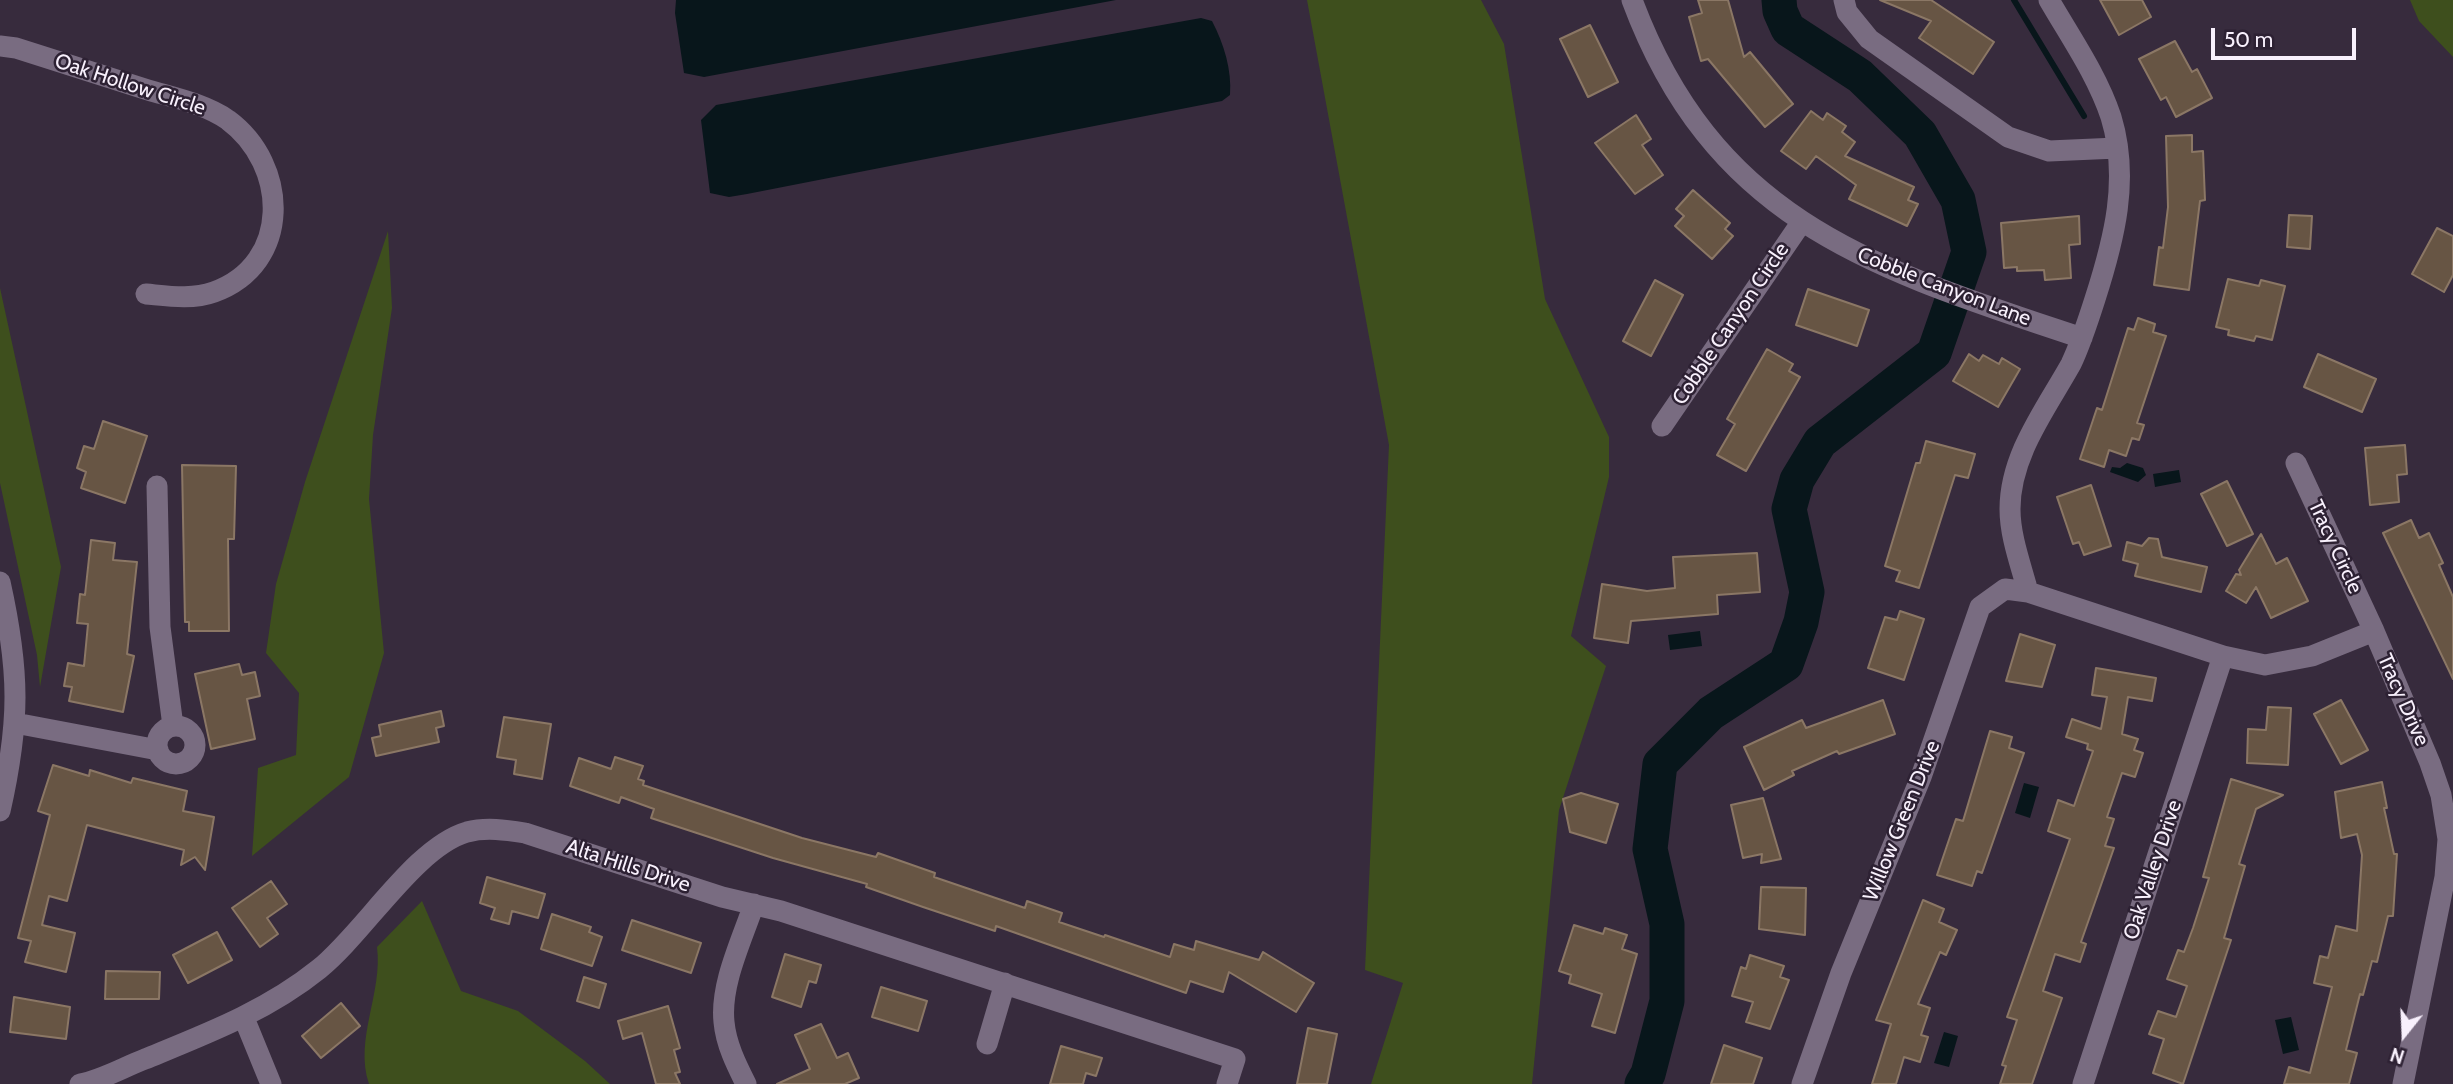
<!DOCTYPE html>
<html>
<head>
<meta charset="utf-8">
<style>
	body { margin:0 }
	#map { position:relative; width:2453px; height:1084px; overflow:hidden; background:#372b3d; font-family:Cabin,sans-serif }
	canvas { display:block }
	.north { position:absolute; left:2369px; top:1000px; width:70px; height:70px; -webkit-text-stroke:5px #2d2133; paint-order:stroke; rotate:198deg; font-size:19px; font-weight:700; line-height:28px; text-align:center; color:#f8f0fc }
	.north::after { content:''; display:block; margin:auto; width:24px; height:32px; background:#f8f0fc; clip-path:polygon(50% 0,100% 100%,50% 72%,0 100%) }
	.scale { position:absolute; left:2211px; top:28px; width:145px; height:32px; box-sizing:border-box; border:4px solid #f8f0fc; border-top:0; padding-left:9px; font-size:21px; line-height:24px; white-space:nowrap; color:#f8f0fc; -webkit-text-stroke:5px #2d2133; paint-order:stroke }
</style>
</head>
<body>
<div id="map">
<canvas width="2453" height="1084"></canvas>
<div class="north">N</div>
<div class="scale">50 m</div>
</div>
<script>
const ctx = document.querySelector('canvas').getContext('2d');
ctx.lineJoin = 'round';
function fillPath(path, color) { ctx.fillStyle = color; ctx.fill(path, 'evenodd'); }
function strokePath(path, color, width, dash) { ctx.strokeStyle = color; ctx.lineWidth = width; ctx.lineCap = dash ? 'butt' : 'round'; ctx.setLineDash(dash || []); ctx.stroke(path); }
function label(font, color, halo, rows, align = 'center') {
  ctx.font = font + ' Cabin,sans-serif'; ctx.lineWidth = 5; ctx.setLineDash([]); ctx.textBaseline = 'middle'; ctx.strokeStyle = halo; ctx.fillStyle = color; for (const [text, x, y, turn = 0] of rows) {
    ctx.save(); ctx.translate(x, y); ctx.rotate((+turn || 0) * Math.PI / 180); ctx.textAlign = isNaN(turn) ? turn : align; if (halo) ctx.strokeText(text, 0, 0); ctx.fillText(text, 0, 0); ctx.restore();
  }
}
fillPath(new Path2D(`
	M1307,0H1481L1504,44L1545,299L1609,437V477L1571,636L1606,666L1559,810L1532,1084H1371L1403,983L1365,970L1389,445Z
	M2410,0H2453V57L2419,21Z
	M388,231L392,308L373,435L369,499L384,653L349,777L252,856L258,768L296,755L299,693L266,653L276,584L305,482Z
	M0,288L61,567L40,687L37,655L0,483Z
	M422,901L461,991L518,1011L585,1061L610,1084H369C354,1039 383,993 377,947Z`), '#3e4f1d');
fillPath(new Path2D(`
	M1116,0L704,77L684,73L675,13L676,0Z
	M1201,18L1212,21C1224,44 1232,70 1230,95L1222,101L747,194L729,197L710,193L701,120L716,105Z
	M2127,463L2143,468L2146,475L2138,482L2110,472L2112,467L2120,468Z
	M2179,470L2181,482L2155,487L2153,474Z
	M1700,631L1702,646L1670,650L1668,635Z
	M2024,783L2039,787L2030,818L2015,813Z
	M2291,1017L2299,1050L2283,1054L2275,1020Z
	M1944,1032L1958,1036L1949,1067L1934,1063Z`), '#08161b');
strokePath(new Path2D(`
	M2014,0L2084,116`), '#08161b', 6);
strokePath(new Path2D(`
	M1642,1084L1648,1074L1667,1001V924L1650,849L1660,764L1711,713L1786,664L1801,622L1807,592L1789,509L1797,480L1820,442L1934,353L1969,252L1958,200L1920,134L1860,76L1788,29L1780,11L1779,0`), '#08161b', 35);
const building = new Path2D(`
	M1698,0H1728L1744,57L1750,52L1793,104L1765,127L1708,59L1701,61L1689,17L1702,13Z
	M1880,0H1931L1994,42L1973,74L1919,38L1931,21Z
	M2100,0H2142L2151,17L2119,35Z
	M1590,25L1618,82L1588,97L1560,39Z
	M2175,41L2192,72L2197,69L2212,98L2176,117L2166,97L2161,100L2139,59Z
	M1811,111L1823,120L1827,113L1846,126L1842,132L1855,142L1845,156L1914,187L1908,200L1918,204L1907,226L1849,199L1856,185L1816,156L1806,169L1781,151Z
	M1636,115L1651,139L1642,145L1663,175L1635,194L1595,143Z
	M2192,135V152L2203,151L2205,200L2200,201L2189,290L2154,285L2159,247L2163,248L2168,207L2166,136Z
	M1693,190L1730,223L1725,229L1733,236L1712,259L1675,226L1684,216L1676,209Z
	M2289,215L2312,216L2310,249L2287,247Z
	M2079,216L2080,244L2069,245L2071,278L2045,280L2044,270L2017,271V267L2004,268L2001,223Z
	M2437,228L2453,236V275L2444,292L2412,274Z
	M2228,279L2259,286L2261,280L2285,286L2272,340L2256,336L2254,341L2228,335L2229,330L2216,327Z
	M1655,280L1683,295L1651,356L1623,341Z
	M1808,289L1869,310L1857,346L1796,325Z
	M2138,318L2155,324L2153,332L2166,336L2137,423L2144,425L2139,440L2132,438L2126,456L2109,450L2104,467L2080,459L2097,408L2102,410L2128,328L2134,330Z
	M1767,349L1793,364L1789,371L1800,377L1746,471L1717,455L1735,424L1727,419Z
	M1969,354L1979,361L1983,355L1999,364L2002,358L2020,369L1998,407L1953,381Z
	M2318,354L2376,379L2362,412L2304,387Z
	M103,421L147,436L125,503L81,488L86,472L77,468L84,446L94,449Z
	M1926,441L1975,454L1968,478L1955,475L1919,588L1896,581L1900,571L1885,566L1916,463H1920Z
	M2405,445L2407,474L2397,475L2399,502L2370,505L2365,448Z
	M182,465L236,466L234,539H228L229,631H189V622H185Z
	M2227,481L2253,534L2227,546L2201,494Z
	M2091,485L2111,546L2084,555L2079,542L2073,544L2057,497Z
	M2411,520L2419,538L2429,533L2443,563L2439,565L2453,597V679L2383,533Z
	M2261,534L2276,564L2287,558L2308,601L2271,618L2256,587L2246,603L2226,591L2236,574L2241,575L2239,570Z
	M2149,538L2158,539L2162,557L2207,567L2201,592L2135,576L2138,564L2123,560L2127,542L2142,546Z
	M91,540L115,543L113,560L137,562L127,654L134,656L123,712L69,701L72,687L64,686L68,663L84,666L88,624L77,623L80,594L85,595Z
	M1757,553L1760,592L1717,595L1718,614L1631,621L1628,643L1594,638L1602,584L1647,591L1675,588L1673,557Z
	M1900,611L1924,619L1904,680L1868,668L1885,617L1897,620Z
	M2020,634L2055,645L2042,687L2006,681Z
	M239,664L242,675L255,672L260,696L247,699L255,739L211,749L195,674Z
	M2096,668L2156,678L2152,701L2128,697L2122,734L2138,739L2134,750L2143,753L2135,777L2122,773L2107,817L2114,819L2105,846L2114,848L2081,942L2086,944L2080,962L2055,954L2043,991L2062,998L2032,1084H2000L2006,1066L2002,1065L2017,1020L2007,1017L2070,839L2048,831L2058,800L2074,806L2093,751L2087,749L2088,744L2066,737L2072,719L2101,729L2107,697L2092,695Z
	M1883,700L1895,734L1839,754L1837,751L1792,771L1794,775L1764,790L1744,747L1802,720L1806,728Z
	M2341,700L2368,750L2341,764L2314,714Z
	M2268,707L2291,708L2288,765L2247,763L2248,729L2266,730Z
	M441,711L444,726L436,728L439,742L376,756L372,738L381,736L379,725Z
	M504,717L551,724L542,779L514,774L516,760L497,757Z
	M1990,731L2012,737L2009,748L2024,753L1982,873L1977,871L1972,886L1937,875L1956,819L1963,821Z
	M615,757L643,766L638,779L644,781L643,785L802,838L876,857L878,853L935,873L934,877L1025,908L1027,901L1062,913L1059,922L1104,937L1105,935L1170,957L1174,944L1194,950L1196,941L1259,960L1263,952L1314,983L1296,1012L1229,972L1223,992L1190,981L1186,993L996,926L995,931L923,907L866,887L867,884L773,858L651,818L654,809L621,797L619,803L570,786L579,758L611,769Z
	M53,765L89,776L90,770L131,783L133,778L187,791L183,811L214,817L205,870L195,857L181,865L184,850L87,825L67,901L49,896L42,925L75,933L66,972L25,962L31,941L18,938L50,815L38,811Z
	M2231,779L2283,795L2256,809L2239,864L2245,866L2224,938L2231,940L2183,1084L2153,1073L2164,1039L2149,1034L2158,1011L2176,1017L2187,986L2167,979L2178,950L2184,952L2193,928L2209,878L2203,877Z
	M2382,782L2387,808H2384L2394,854H2397L2393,916H2388L2377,962L2372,961L2363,995L2360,994L2346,1050L2357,1053L2349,1084H2284L2289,1067L2310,1073L2332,987L2314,983L2320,956L2328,958L2336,926L2357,931L2362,855L2357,834L2341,838L2335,792Z
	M1581,793L1618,804L1606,843L1570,832L1563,799Z
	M1763,798L1781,859L1761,863L1762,854L1743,858L1731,805Z
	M487,877L545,894L538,918L512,911L509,924L491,919L495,908L480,903Z
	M271,881L287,904L267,918L278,934L260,947L232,908Z
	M1761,887L1806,888L1805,935L1759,929Z
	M1923,900L1944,909L1939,922L1957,930L1946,955L1940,952L1918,1004L1930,1008L1921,1035L1928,1037L1920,1062L1904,1057L1896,1084H1872L1891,1024L1876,1020Z
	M552,914L591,927L589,932L602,937L592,966L541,949Z
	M632,920L701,943L691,973L622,950Z
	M1574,925L1603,934L1605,928L1627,935L1622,949L1637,954L1615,1033L1592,1026L1602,994L1569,983L1571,975L1559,971Z
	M217,932L232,960L188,983L173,955Z
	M785,954L821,965L816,983L809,981L801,1007L772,997Z
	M1750,955L1784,966L1780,977L1789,980L1770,1029L1746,1022L1753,1002L1732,996L1741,967L1746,969Z
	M106,971L160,972L159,999H105Z
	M584,977L606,984L599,1008L577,1001Z
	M881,987L927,1001L918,1031L872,1017Z
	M14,997L70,1007L66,1039L10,1032Z
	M341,1003L360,1026L321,1058L302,1036Z
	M668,1006L680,1048L674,1050L680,1072L675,1073L680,1084H656L642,1033L623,1039L618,1021Z
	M821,1024L837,1058L848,1053L859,1078L845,1084H777L810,1069L795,1035Z
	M1308,1028L1337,1034L1327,1084H1297Z
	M1724,1045L1762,1058L1753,1084H1711Z
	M1061,1046L1102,1058L1096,1076L1086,1073L1083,1084H1050Z`);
fillPath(building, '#675544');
strokePath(building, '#8b7765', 2);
strokePath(new Path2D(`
	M1632,0C1715,223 1876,269 2082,338
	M1844,0L1847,12L1869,39L2008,137L2049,151L2117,148
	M0,46L16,48C60,62 104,76 148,90C175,98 205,104 228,120C289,165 292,264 214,292C192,300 168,296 146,294
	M1662,426L1801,223
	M2296,463L2374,631L2430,763L2441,795L2448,839L2445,877L2403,1084
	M157,486L160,627L173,726
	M0,582C20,672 20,722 0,811
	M2028,592C2021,565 2010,537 2010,509C2010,455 2046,409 2071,364C2081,343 2088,321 2095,299C2114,240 2130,179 2111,117C2097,75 2071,38 2049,0
	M15,723L158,750
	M157 745a19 19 0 1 1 38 0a19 19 0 1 1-38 0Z
	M244,1018L271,1084
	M987,1044L1005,983
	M80,1084C102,1080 124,1067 145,1059C206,1034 267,1011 319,969C364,933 415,847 467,832C486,827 506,830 525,833L722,897L781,911L1235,1059L1227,1084
	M746,1084C736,1064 726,1044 724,1022C720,984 742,940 754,904
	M1802,1084L1841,973L1921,777L1980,607L2005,589L2028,592L2223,656L2265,665L2312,656L2374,631
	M2083,1084L2223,656`), '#796c81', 21);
label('21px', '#f8f0fc', '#2d2133', [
	["Oak Hollow Circle",130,85,18],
	["Cobble Canyon Lane",1944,287,21],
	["Cobble Canyon Circle",1731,324,-56],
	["Tracy Circle",2335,547,65],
	["Tracy Drive",2403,700,66],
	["Willow Green Drive",1902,821,-68],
	["Alta Hills Drive",628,866,18],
	["Oak Valley Drive",2153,870,-72]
]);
</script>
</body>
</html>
